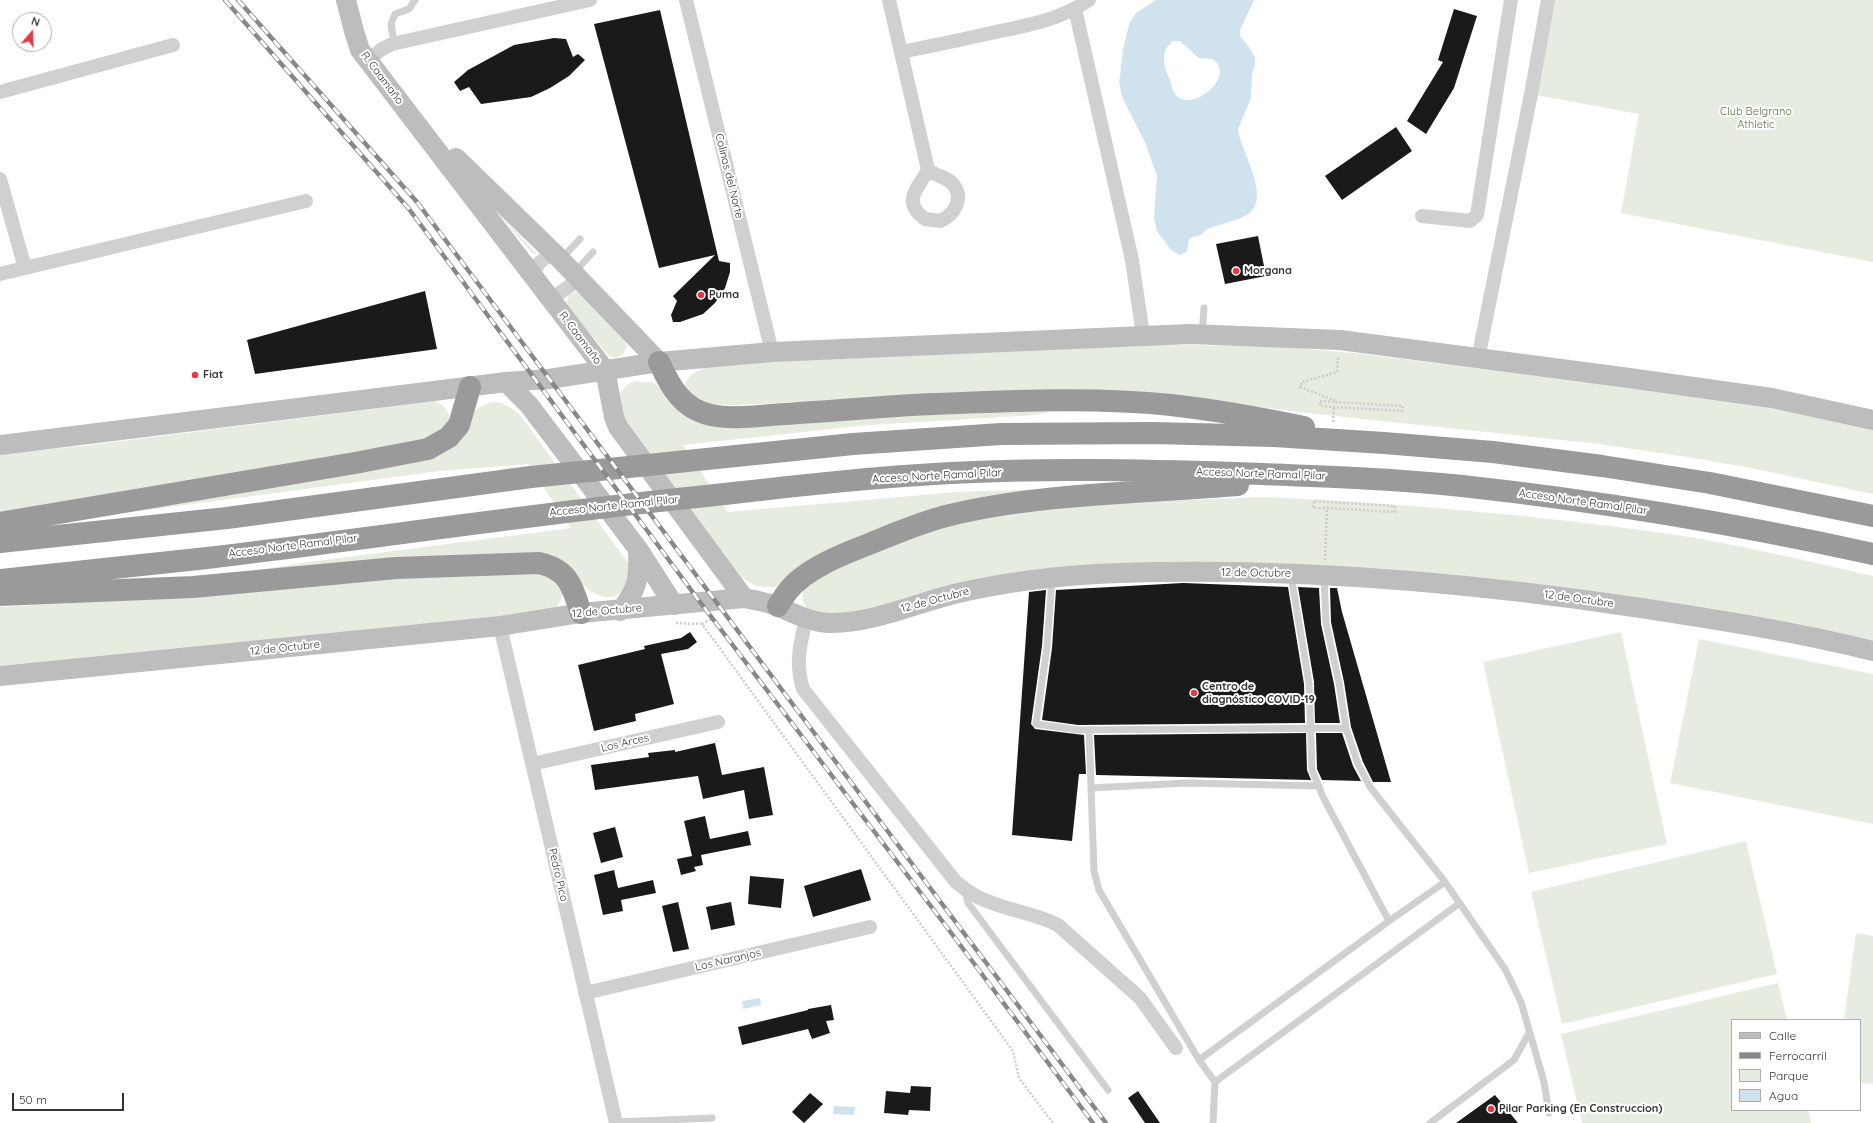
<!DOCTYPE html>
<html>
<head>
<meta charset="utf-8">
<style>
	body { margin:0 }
	#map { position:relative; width:1873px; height:1123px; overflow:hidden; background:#fff; font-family:Quicksand,sans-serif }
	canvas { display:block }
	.legend { position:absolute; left:1731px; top:1019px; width:130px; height:92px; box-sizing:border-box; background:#fff; border:1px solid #adadad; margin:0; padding:5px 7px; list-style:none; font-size:12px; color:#333 }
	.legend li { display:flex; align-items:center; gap:8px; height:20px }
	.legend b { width:20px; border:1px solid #adadad }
	.north { position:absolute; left:12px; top:12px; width:40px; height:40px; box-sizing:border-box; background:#fff; border:1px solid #adadad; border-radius:50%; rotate:19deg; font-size:11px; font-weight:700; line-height:16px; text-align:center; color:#333 }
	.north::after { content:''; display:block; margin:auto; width:14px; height:18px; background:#e63946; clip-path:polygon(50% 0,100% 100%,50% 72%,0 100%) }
	.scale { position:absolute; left:12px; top:1093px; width:112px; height:18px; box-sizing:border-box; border:2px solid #333; border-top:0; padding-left:5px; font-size:12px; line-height:14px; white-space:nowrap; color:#333; -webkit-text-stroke:3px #fff; paint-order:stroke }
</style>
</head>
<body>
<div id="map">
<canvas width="1873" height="1123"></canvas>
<ul class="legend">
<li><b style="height:5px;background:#bdbdbd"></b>Calle</li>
<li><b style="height:5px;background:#888"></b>Ferrocarril</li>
<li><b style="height:11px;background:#e6ecdf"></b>Parque</li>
<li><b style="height:11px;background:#cfe2ee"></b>Agua</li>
</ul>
<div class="north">N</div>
<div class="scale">50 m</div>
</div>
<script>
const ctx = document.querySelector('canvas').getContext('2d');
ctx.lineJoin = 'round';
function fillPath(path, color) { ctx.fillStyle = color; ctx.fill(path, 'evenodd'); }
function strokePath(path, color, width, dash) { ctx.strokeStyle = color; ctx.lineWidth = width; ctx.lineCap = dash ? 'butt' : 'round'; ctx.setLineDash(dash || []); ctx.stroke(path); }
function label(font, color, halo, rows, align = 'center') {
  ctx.font = font + ' Quicksand,sans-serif'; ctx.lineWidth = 4; ctx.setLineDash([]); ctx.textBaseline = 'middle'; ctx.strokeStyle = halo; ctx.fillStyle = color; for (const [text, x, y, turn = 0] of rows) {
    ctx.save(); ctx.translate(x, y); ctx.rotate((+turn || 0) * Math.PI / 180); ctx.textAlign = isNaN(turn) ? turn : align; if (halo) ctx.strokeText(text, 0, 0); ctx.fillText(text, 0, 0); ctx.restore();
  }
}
fillPath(new Path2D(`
	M1548,0H1873V262L1621,213L1639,114L1531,94Z
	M488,202L537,254L532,253Z
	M575,292L582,293L624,339L627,347L623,354L616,358L608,355L568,307L567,302L569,295Z
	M1146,344L1284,347L1353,353L1639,388L1780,407L1873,429V494L1751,468L1688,457L1599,444L1307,413L1186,397H909L735,405L708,404L694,400L685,386C687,374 697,371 708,367L820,357Z
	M634,381L654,383L686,412L1009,410L1049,412L1036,415L869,425L683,445L728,512L957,492L1108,487L984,501L780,586C762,589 753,587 740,575L625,421C620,403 614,391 634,381Z
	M435,401C445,405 449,412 450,422L428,443L0,513V454L83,446Z
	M492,402C505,402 511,408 520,415L631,567C629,574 627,586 623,591C605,608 582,586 572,573L225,576L301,563L571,528L528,464L440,471L132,512L78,516L431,455L479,407Z
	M1263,497C1399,503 1536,515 1670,534C1738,544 1806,561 1873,576V641L1209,564L836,615C815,612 799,614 803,588L825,570L956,523L1045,509L1134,502Z
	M439,573H554L563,593L558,606L551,610L499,618L0,668V607L142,599Z
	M1621,632L1667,844L1529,873L1483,662Z
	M1699,639L1873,674V824L1670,783Z
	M1746,841L1777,974L1562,1024L1531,892Z
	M1856,933L1873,936V1084L1860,1083V1020H1844Z
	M1778,983L1787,1020H1732V1110H1808L1811,1123H1582L1561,1034Z`), '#e6ecdf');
fillPath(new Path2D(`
	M1156,0H1254L1240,30V36L1249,47L1255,58V65L1252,74L1251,98L1238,129C1240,151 1275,201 1245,216C1234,221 1221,224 1210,228C1206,229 1204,233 1200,235C1197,237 1193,236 1189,239L1187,252L1180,255L1171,250L1157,231L1154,218L1157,176L1145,142L1123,99L1119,83L1123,50L1129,24L1136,13ZM1173,41H1180L1199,58L1212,59L1217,63C1218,65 1220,69 1220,72C1219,87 1195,106 1180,98C1173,95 1172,87 1170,80C1164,66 1159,52 1173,41Z
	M760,998L761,1005L743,1009L742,1001Z
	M834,1106L855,1107L854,1115L833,1114Z`), '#cfe2ee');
fillPath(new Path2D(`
	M1454,9L1477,16L1454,88L1426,134L1407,121L1443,62L1438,60Z
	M660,10L719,261L730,263V272L725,288L715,303L703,314L680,322H673L671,315L677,301L673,296L715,255L659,268L594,24Z
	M554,38L566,39L573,57L578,54L585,60L569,76L550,88L531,97L481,104L469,87L460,91L454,82L468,70L514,45Z
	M1396,127L1412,151L1342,200L1325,176Z
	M1258,236L1266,276L1225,284L1216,244Z
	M425,291L437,349L255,374L247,340Z
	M1183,583L1288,587L1304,684L1305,723L1078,725L1042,720L1052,648L1056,590Z
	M1298,587L1319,588L1321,624L1334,684L1340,723H1315L1314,682Z
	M1330,588H1337L1342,612L1391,782H1373L1363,762L1351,727L1344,682L1331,622Z
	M1046,590L1042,646L1031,724L1035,729L1084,735L1086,774H1079L1072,841L1012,835L1029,592Z
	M690,632L697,642L688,649L661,654L674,704L635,714L636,721L594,731L578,665L645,649L644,646L681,638Z
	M1306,733L1307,770L1311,780L1096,775L1094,735Z
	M1316,733H1342L1353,766L1361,781L1322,780L1317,769Z
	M715,743L722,775L764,767L773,815L749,819L744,790L703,799L698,776L595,790L591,765L649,757L648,753L675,750V752Z
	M705,816L710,839L748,831L751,845L701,855L703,865L694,867L696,871L681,875L677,859L692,856L684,821Z
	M615,827L623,857L601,863L593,833Z
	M861,869L871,900L813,917L804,886Z
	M614,870L618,888L653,880L656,893L621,900L623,911L603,915L594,875Z
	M750,876L784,879L781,908L748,904Z
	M678,902L689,949L673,952L662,906Z
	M731,902L735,925L711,930L706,907Z
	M831,1005L834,1020L826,1021L830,1033L812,1039L808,1029L742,1045L738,1027L808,1010V1009Z
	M911,1086L931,1087L930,1111L909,1110L908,1115L884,1113L886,1091L910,1093Z
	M1138,1091L1160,1123H1145L1128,1098Z
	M810,1093L823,1104L804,1123L792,1112Z
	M1495,1095L1518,1123H1456Z`), '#1a1a1a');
strokePath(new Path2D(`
	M1334,402L1320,401V406L1402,411L1403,406L1334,402V400L1300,387L1302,382L1337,372L1338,357
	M1333,422L1334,407
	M1325,560L1327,508L1395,512V506L1314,501L1313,508H1327
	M676,623L702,624L1013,1051L1019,1078L1053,1123
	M702,624L712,619`), '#cdcdcd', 2.5, [2, 2]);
strokePath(new Path2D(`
	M394,43L391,24L395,14L409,9L415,0
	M561,259L580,239
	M574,273L593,252
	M1202,334L1204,308
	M1291,576L1309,683L1312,770L1323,797L1389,921
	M1052,579L1047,647L1036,724L1078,730L1346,728L1339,683L1326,623L1324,576
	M1346,728L1358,764L1370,787L1445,882L1505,969L1521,1002L1544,1082L1549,1113
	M1089,730L1094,871L1099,890L1199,1060L1215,1082L1213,1123
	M1091,788L1187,783L1319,786
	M965,890L968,903L1108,1090
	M1199,1060L1389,921L1445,882
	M1215,1082L1460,903
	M616,1122L712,1118
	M1430,1123L1514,1060L1529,1033`), '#d0d0d0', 7);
strokePath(new Path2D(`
	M686,0L772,352
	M889,0L928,170
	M1075,9L1132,260L1143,335
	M901,52C931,46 961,40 991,33C1025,26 1060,20 1089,0
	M368,60L382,49L392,44L590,0
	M0,92L173,45
	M928,170C935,175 944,177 951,182C965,196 956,214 940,221L925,219C901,201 918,189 928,170Z
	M0,179L25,268
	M1422,216L1470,221L1477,215L1511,0
	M0,274L306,201
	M532,275L539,263L553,252
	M551,299L571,285L578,277
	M1478,359L1531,94L1548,0
	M806,619C800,645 795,662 803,689L956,882C962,887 969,892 976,896C1002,910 1032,912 1058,925L1140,998L1176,1048
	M500,626L616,1123
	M532,764L718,722
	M585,993L870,927`), '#d0d0d0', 14);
strokePath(new Path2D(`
	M346,0L354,31L360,50L605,370L614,417L618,427L744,598
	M456,158L561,260L659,362
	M506,382L529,405L638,549L674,605
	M0,445L506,382L549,379L659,362L772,352L1190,334L1340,340L1622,377L1772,398L1873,420
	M620,611C639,588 639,578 638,549
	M0,676L500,626L581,613L744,598C755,600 766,602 777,606C796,614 811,623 831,623C873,623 914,604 954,594C1009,581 1064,575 1119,573C1294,567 1468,582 1641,608C1719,620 1797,632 1873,651`), '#bdbdbd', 20);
strokePath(new Path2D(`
	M659,362C670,386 682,409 711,415C734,420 762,415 785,414C835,411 884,406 934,404C1012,401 1093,397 1171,405C1216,410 1260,418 1304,427
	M0,523L355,463L428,449L449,437L459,425L470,387
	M0,542L227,518L531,477L853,444L1001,434L1152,433L1274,436L1384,443L1493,452L1602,466L1710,483L1873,516
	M0,580C66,573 132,566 198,559C352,541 505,518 659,501C756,491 853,478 951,473C1046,468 1140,470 1235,473C1311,476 1386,478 1462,486C1600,501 1737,524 1873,554
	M0,595L193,587L396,568L539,563C569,570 572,586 581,613
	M778,606C781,601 784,596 788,591C805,569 843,554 869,544C894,534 919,523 946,516C1039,493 1142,493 1238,485`), '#9a9a9a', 22);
const rail = new Path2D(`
	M225,0L409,209L700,602L952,934L1093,1123
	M238,0L417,202L1106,1123`);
strokePath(rail, '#888', 4.5);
strokePath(rail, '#fff', 3, [9]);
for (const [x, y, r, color] of [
	[1236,271,4,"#e63946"],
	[701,295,4,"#e63946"],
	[195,375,4,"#e63946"],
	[1194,693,4,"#e63946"],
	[1491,1109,4,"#e63946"]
]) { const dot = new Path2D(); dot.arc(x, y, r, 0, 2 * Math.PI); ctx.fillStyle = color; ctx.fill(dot); strokePath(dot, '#fff', 1.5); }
label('11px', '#333', '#fff', [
	["R. Caamaño",382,78,53],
	["Colinas del Norte",729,176,76],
	["R. Caamaño",580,338,53],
	["Acceso Norte Ramal Pilar",1261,474,2],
	["Acceso Norte Ramal Pilar",937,476,-3],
	["Acceso Norte Ramal Pilar",1583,502,8],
	["Acceso Norte Ramal Pilar",614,506,-6],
	["Acceso Norte Ramal Pilar",293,546,-7],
	["12 de Octubre",1256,573,1],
	["12 de Octubre",1579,599,8],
	["12 de Octubre",935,600,-15],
	["12 de Octubre",607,611,-5],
	["12 de Octubre",285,648,-6],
	["Los Arces",625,743,-13],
	["Pedro Pico",558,875,77],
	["Los Naranjos",728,960,-13]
]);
label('11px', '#56703f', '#fff', [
	["Club Belgrano",1756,112],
	["Athletic",1756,125]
]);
label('bold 11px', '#333', '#fff', [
	["Morgana",1244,271],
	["Puma",709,295],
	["Fiat",203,375],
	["Centro de",1202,687],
	["diagnóstico COVID-19",1202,700],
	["Pilar Parking (En Construccion)",1499,1109]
], 'left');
</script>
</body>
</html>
